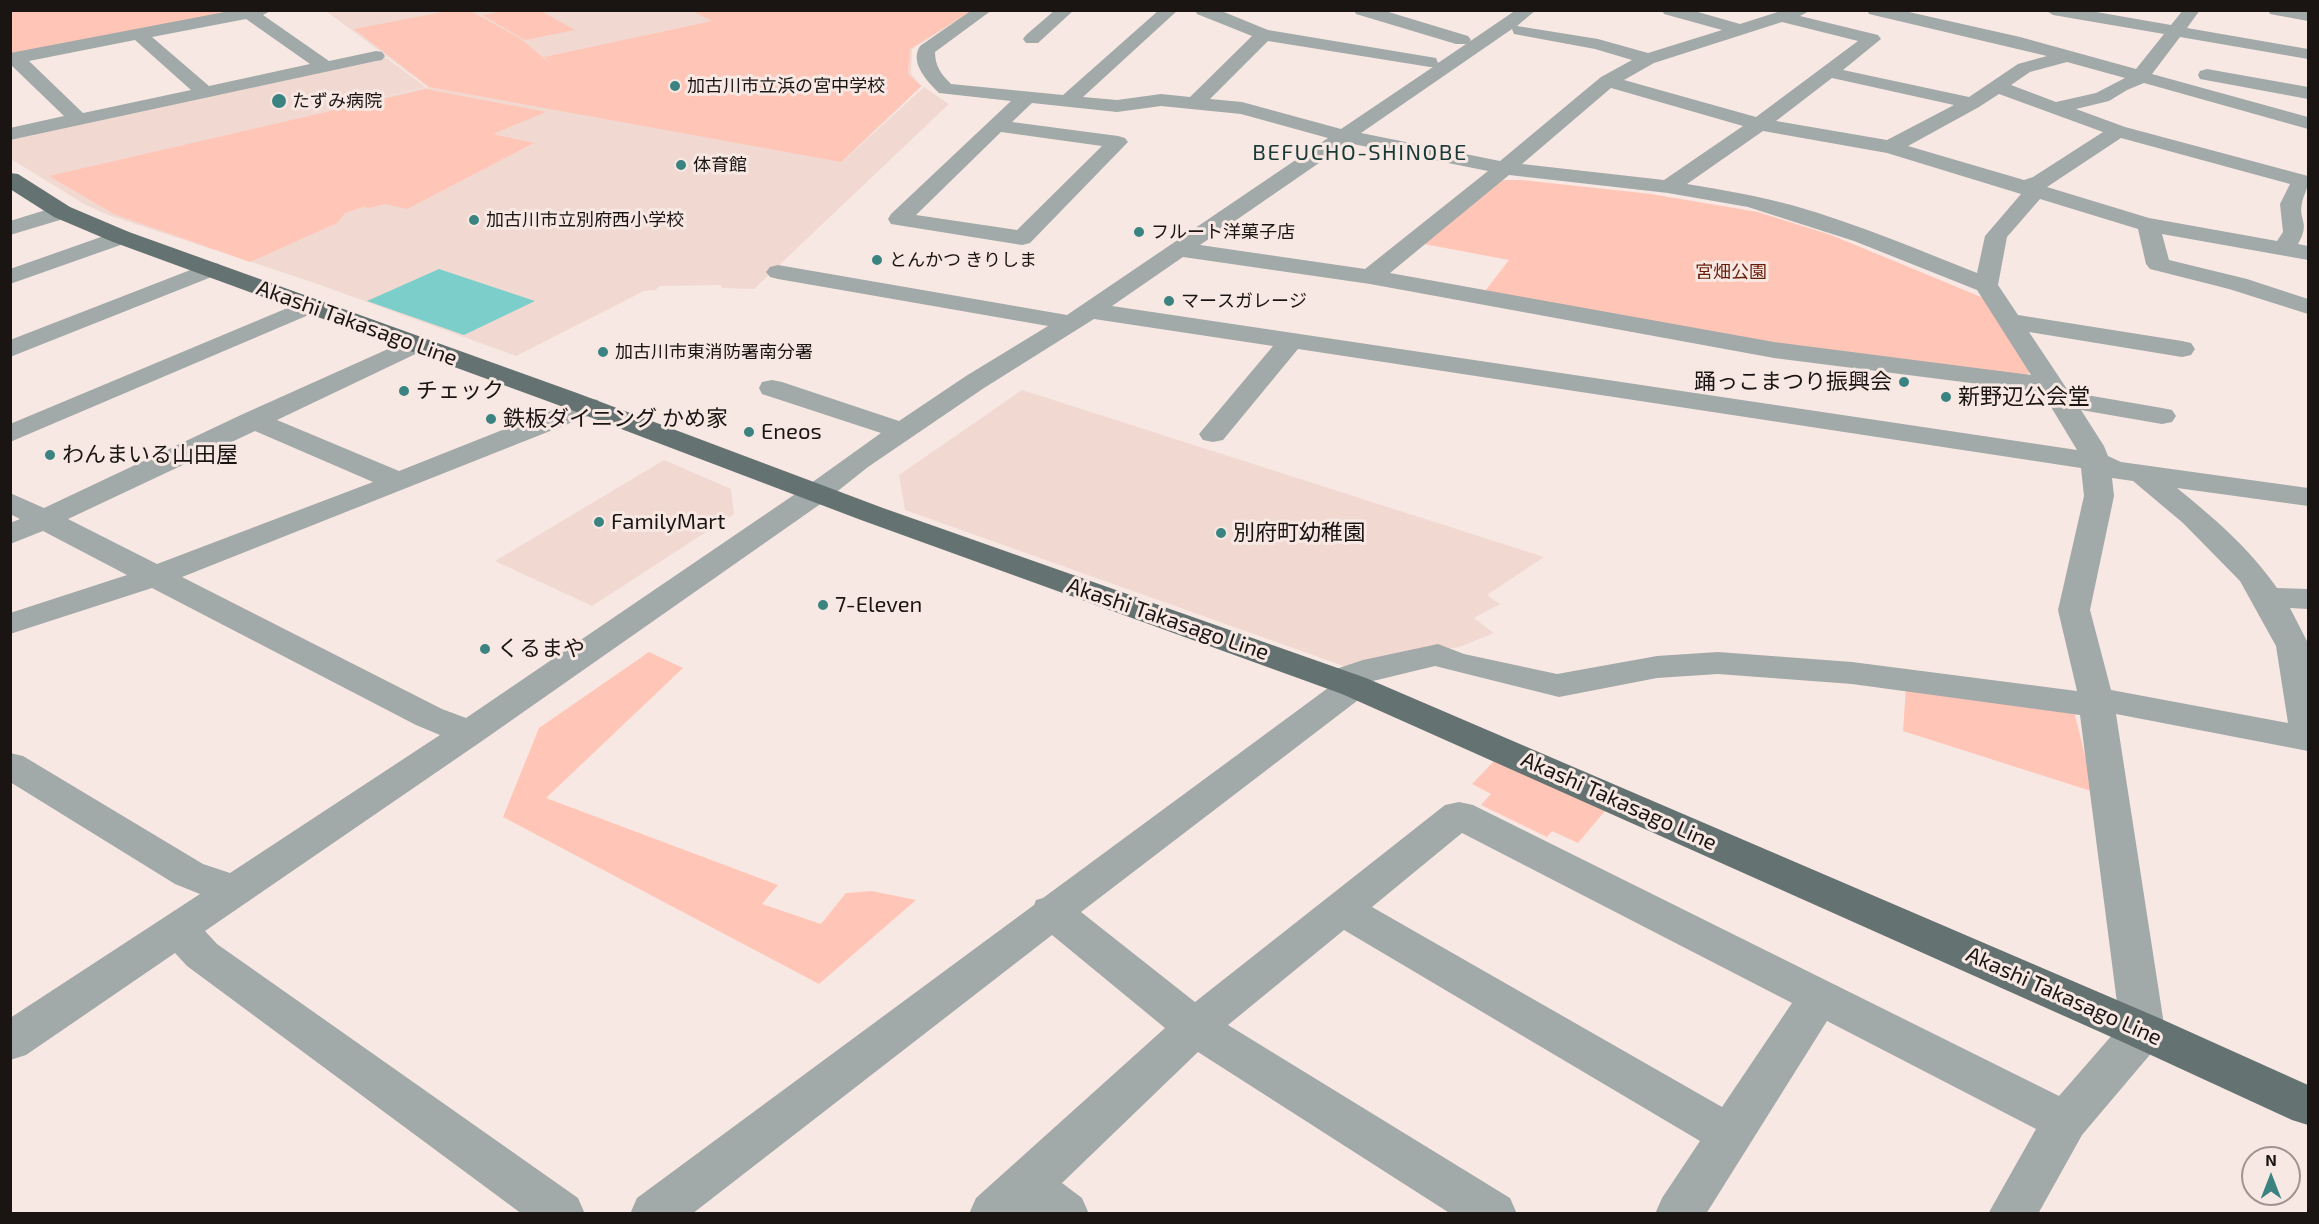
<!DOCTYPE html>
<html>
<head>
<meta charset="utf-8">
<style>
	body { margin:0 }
	#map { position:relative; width:2319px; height:1224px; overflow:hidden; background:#f8e8e3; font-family:"Exo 2",sans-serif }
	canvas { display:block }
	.frame { position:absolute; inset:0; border:12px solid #1a1513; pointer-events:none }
	.north { position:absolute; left:2241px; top:1146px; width:60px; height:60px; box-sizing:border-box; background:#f8e8e3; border:2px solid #9f9490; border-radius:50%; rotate:0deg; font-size:16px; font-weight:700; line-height:24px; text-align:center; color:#1a1513 }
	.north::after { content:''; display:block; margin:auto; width:21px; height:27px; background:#3b8380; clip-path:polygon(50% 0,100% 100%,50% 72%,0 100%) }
</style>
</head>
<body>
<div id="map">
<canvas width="2319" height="1224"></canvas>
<div class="frame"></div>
<div class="north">N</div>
</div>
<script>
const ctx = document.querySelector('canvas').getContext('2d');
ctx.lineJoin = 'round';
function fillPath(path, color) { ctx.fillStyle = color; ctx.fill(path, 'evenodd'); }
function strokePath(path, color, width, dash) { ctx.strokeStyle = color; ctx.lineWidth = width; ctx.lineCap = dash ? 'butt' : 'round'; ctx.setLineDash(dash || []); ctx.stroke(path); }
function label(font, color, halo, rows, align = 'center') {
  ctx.font = font + ' "Exo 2","Noto Sans JP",sans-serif'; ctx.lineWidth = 6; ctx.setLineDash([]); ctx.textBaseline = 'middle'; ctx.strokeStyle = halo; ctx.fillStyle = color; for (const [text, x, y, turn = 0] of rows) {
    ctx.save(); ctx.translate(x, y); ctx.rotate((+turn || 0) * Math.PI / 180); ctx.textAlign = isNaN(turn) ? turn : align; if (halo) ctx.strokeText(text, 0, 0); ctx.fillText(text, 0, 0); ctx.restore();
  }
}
fillPath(new Path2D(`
	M326,11H973L912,49L911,74L922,86L841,163L924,87L949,104L754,289L722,288L721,285L659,286L656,290L644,291L516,356L312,282L108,215L84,204L11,159L10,138L385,57L426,87L305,115L428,87Z
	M1022,390L1544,557L1487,595L1500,604L1474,618L1494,633L1459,647L1408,655L1352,669L905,510L899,475Z
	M664,460L731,489L734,514L592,606L495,561Z`), '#f1d9d2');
fillPath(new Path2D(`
	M11,11H249L11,57Z
	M448,11H471L521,39L553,66L544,57L712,21L692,11H971L910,49L908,74L921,86L841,162L429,87L354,29Z
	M504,11H541L575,30L525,40L482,15Z
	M426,89L546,112L493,134L534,143L407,209L385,204L370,208L363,207L345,213L337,223L250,262L114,214L49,176Z
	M1502,180H1522L1651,194L1758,212L1831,235L1986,299L2030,372L2027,375L1776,346L1485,291L1509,260L1424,244Z
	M649,652L683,668L546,798L778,885L762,904L821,924L846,893L872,891L916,900L819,984L503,817L539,728Z
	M1906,686L2073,707L2094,792L1903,731Z
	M1496,759L1605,811L1578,843L1552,831L1547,837L1481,805L1491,794L1472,784Z`), '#ffc6b7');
fillPath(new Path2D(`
	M439,269L535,301L464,335L367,301Z`), '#7cceca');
fillPath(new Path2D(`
	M235,10H272L263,15L329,61L376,51L382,52L385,56L382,60L376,61L10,140V128L64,116L10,64V53ZM246,19L310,64L209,86L152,37ZM135,40L191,90L83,113L29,61Z
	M972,10H992L935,52C935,66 941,74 951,84L1063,95L1159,10H1178L1083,97L1117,100L1161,94L1190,97L1252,36L1197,14L1195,10H1219L1268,30L1436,58L1438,63L1466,44H1456L1356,14L1354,10H1382L1468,36L1471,40L1469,42L1516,10H1536L1517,26L1598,39L1648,53L1722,30L1664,14L1662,10H1691L1740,24L1784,10H1811L1800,16L1878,35L1881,39L1843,70L1969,97L2018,64L2047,56L1869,14L1867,10H1900L2020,37L2136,69L2164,34L2053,15L2045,10H2085L2171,25L2183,10H2200L2187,28L2308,49V59L2180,37L2152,74L2308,117V129L2144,83L2127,90L2109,101L2076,109L2125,127L2308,176C2308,191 2305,191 2302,203C2298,221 2311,222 2298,244L2308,246V260L2162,234L2169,260L2247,279L2308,299V314L2229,289L2150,269L2146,264L2138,229L2040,199L2007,237L1998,285L2018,315L2182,341L2191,343L2195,349L2191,355L2182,357L2029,332L2069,392L2162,408L2172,410L2176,416L2172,422L2162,424L2081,410L2104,446L2108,456L2121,462L2308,488V506L2177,488C2213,517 2250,549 2277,588L2308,589V609L2290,608L2308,643V751L2116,714L2165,1031L2159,1044L2082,1135L2038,1214H1988L2036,1129L1827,1021L1706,1214H1655L1662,1198L1700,1141L1344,930L1228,1025L1510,1198L1517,1214H1451L1198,1052L1062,1183L1082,1198L1089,1214H969L976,1198L1165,1028L1052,935L692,1214H630L637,1198L1034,905L1036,900L1043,898L1328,688L1322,680L1327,672L1363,660L1438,644L1464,654L1557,674L1657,656L1718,652L1852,662L2077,691L2058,610L2084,496L2081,468L1298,349L1223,440L1213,442L1203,440L1199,434L1273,346L1094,319L984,388L868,467L829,498L482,741L205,931L217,944L578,1198L585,1214H522L187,966L175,953L26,1055L10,1060V1018L200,894L175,884L10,782V753L23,756L203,864L230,873L440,735L416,725L152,588L10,634V613L127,575L43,531L10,544V523L20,519L10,514V493L44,508L243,414L417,336L426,339L430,344L426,349L277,420L399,471L578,400L588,398L598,400L602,406L598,412L182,577L442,709L466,718L807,486L881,433L762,394L759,388L762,382L772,380L782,382L899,421L966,376L1048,326L778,279L770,277L766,272L770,267L778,265L1067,315L1328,138L1241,114L1161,106L1117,112L1032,103L1012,122L1118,136L1125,138L1128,142L1030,243L1022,245L891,224L888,219L891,214L1011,101L939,93C928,82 909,63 920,46ZM1782,22L1858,41L1756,117L1624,80L1654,63ZM1512,29L1514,34L1595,49L1632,60L1601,77L1500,161L1361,133ZM1268,41L1430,67H1433L1341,129L1242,102L1210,99ZM2067,62L2125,78L2096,93L2056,102L2011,85L2030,72ZM1832,78L1954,105L1887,140L1776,121ZM1611,88L1743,126L1664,180L1522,164ZM1999,94L2103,132L2033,177L2024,180L1908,146L1979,107ZM1763,131L1887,153L2021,194L1985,236L1977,273C1917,249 1857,224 1795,206C1759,196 1723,190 1687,184ZM1001,132L1102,146L1017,230L916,215ZM2121,138L2290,184L2280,204L2283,232L2277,241L2149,218L2047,187ZM1348,143L1488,171L1365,269L1200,245ZM1509,175L1668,193L1748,207L1854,241L1977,290L2031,375L1774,342L1390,273ZM1183,257L1370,284L1774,358L2042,392L2077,450L1112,306ZM255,431L373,482L157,564L68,519ZM2112,478L2133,481L2183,523L2240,581L2276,646L2288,723L2111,690L2090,610L2114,496ZM1435,666L1559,697L1657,678L1718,674L1852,684L2080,715L2120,1026L2059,1096L1473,805L1459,802L1445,805L1195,1002L1081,912L1366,694L1371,686L1369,682ZM1462,833L1792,1003L1722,1107L1372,907Z
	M1055,10H1074L1038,43H1026L1023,39L1026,35Z
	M2268,10L2308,11V21L2270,14Z
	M2207,69L2308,87V99L2200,79L2198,75L2200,71Z
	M62,205L70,207L73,212L70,217L10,235V221Z
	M121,230L129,232L132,237L129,242L10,284V269Z
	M211,262L219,264L223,269L219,274L10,357V340Z
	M309,299L318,301L321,306L318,311L10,442V424Z`), '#a2a9a9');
fillPath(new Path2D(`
	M10,173L18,174L70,207L129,232L577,393L883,508L1366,678L2159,1018L2308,1085V1125L2292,1120L2127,1044L1342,694L861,520L558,405L113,242L54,217L10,189Z`), '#647271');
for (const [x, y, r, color] of [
	[675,86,6,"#3b8380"],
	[279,101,8,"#3b8380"],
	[681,165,6,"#3b8380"],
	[474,220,6,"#3b8380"],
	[1139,232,6,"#3b8380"],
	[877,260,6,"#3b8380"],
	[1169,301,6,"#3b8380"],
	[603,352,6,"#3b8380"],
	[1904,382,6,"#3b8380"],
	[404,391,6,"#3b8380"],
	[1946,397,6,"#3b8380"],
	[491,419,6,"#3b8380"],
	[749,432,6,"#3b8380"],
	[50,455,6,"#3b8380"],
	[599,522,6,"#3b8380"],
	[1221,533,6,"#3b8380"],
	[823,605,6,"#3b8380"],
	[485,649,6,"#3b8380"]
]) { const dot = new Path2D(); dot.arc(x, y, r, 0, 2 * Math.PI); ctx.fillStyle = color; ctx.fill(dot); strokePath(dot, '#f8e8e3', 2); }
label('18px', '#1a1513', '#f8e8e3', [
	["加古川市立浜の宮中学校",687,86],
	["たずみ病院",292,101],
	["体育館",693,165],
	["加古川市立別府西小学校",486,220],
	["フルート洋菓子店",1151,232],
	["とんかつ きりしま",889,260],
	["マースガレージ",1181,301],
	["加古川市東消防署南分署",615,352]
], 'left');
label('18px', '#671c08', '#f8e8e3', [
	["宮畑公園",1731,272]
]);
ctx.letterSpacing = '1.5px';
label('22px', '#173938', '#f8e8e3', [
	["BEFUCHO-SHINOBE",1360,153]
]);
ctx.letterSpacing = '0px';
label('22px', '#1a1513', '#f8e8e3', [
	["Akashi Takasago Line",357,323,20],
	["Akashi Takasago Line",1168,619,19],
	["Akashi Takasago Line",1619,801,24],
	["Akashi Takasago Line",2064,996,24]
]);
label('22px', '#1a1513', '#f8e8e3', [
	["踊っこまつり振興会",1892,382,"right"],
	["チェック",416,391],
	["新野辺公会堂",1958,397],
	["鉄板ダイニング かめ家",503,419],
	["Eneos",761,432],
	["わんまいる山田屋",62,455],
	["FamilyMart",611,522],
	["別府町幼稚園",1233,533],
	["7-Eleven",835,605],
	["くるまや",497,649]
], 'left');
</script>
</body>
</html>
